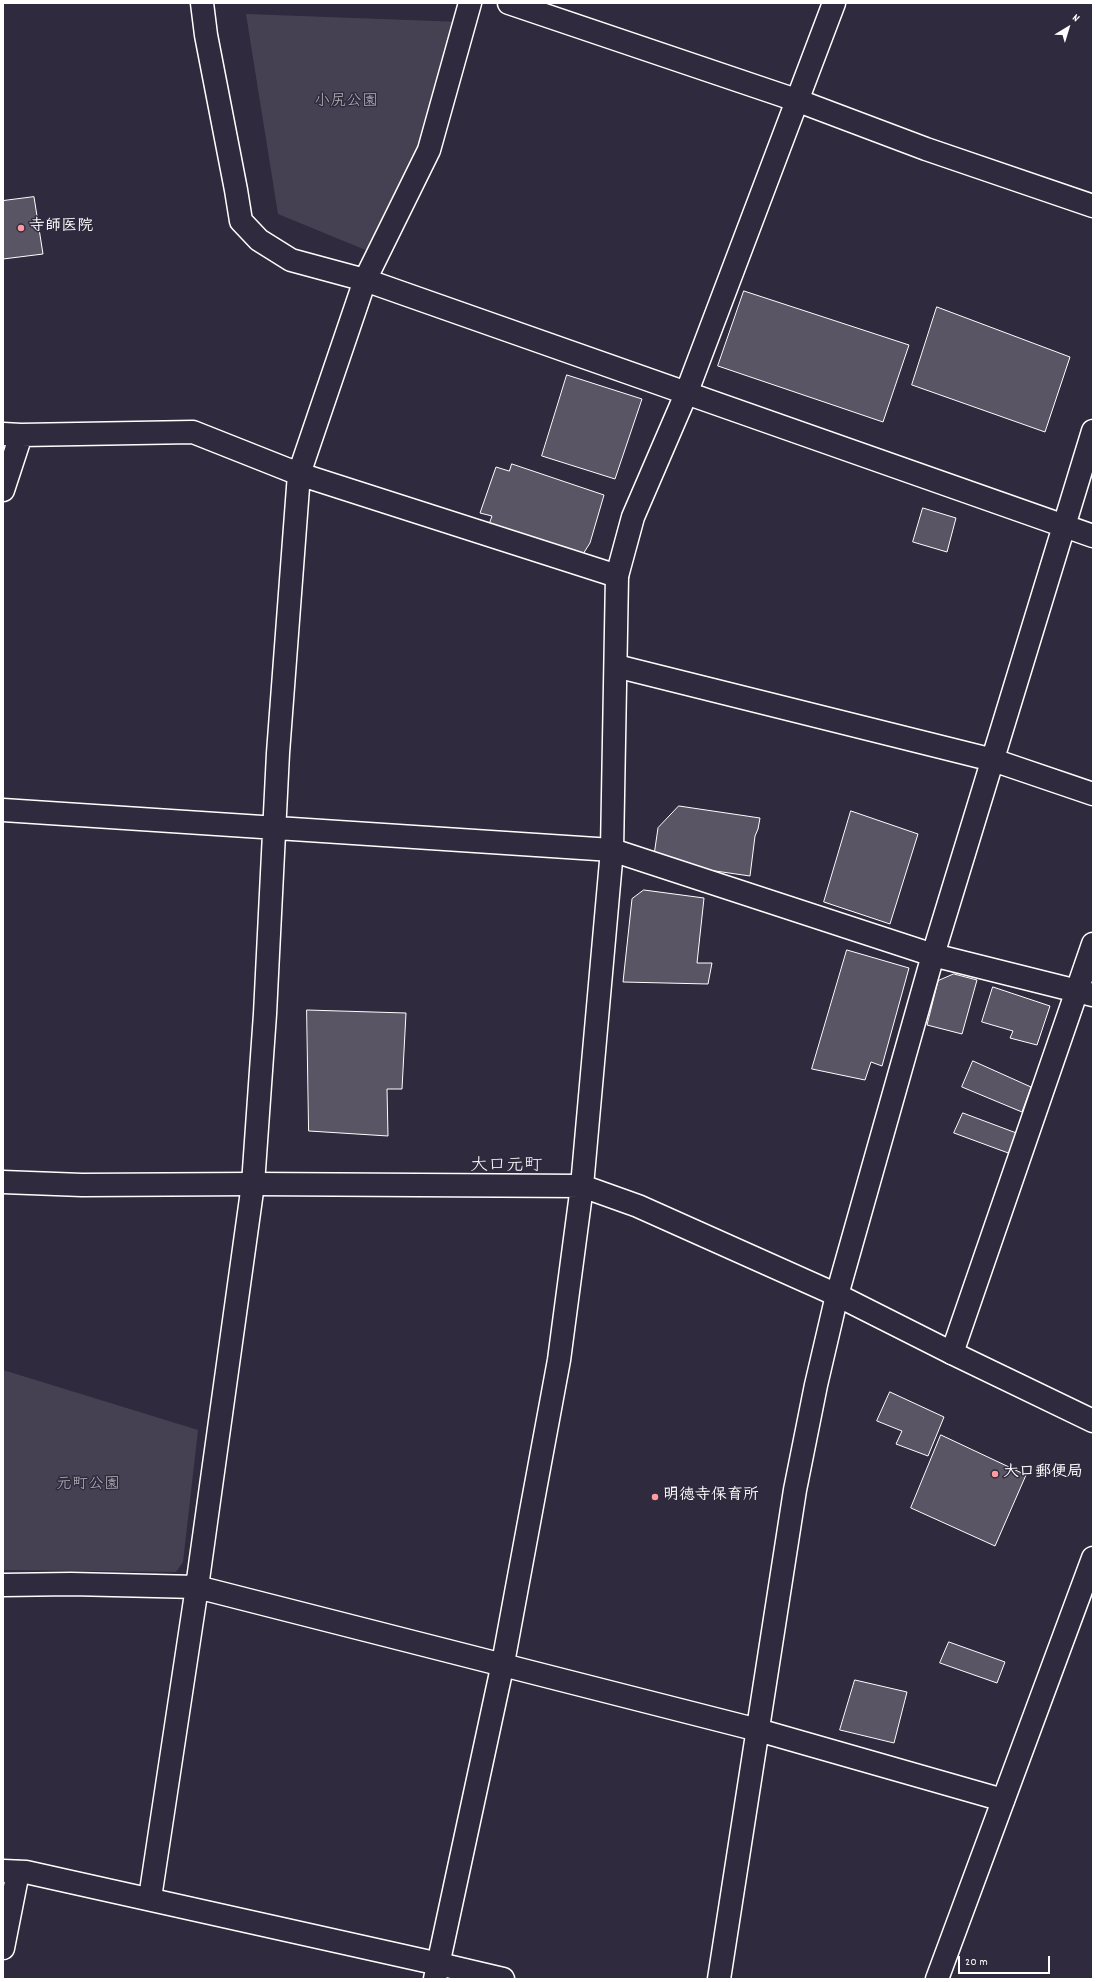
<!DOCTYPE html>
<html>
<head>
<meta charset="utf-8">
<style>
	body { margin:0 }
	#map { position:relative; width:1096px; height:1982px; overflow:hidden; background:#2f2a3d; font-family:Dekko,sans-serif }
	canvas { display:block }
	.frame { position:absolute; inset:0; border:4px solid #fff; pointer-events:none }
	.north { position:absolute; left:1048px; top:8px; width:40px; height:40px; -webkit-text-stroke:3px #2f2a3d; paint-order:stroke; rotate:38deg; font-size:11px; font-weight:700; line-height:16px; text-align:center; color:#fff }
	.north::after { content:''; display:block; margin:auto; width:14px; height:18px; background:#fff; clip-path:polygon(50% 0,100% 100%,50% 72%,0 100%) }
	.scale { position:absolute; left:958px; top:1956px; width:92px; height:18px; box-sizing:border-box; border:2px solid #fff; border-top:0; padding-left:5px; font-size:12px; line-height:14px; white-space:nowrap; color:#fff; -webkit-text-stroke:3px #2f2a3d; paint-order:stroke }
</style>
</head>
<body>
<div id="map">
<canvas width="1096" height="1982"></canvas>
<div class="frame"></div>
<div class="north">N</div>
<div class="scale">20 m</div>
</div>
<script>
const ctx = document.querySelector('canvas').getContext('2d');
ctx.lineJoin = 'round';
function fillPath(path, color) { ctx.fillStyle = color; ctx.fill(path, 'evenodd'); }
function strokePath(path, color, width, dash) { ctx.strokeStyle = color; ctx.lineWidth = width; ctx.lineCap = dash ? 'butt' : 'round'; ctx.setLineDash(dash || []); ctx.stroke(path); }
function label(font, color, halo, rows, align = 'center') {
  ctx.font = font + ' Dekko,"Klee One",sans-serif'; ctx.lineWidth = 3; ctx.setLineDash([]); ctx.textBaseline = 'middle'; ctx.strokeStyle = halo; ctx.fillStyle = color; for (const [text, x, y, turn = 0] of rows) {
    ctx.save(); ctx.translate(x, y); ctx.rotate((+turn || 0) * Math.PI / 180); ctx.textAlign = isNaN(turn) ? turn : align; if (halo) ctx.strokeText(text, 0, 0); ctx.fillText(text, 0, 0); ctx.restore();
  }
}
fillPath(new Path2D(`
	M246,14L462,22L385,258L278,214Z
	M3,1370L198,1430L183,1562L176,1572L3,1570Z`), '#464152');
const building = new Path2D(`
	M34,197L43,254L3,259V201Z
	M744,291L909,345L883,422L718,366Z
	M937,307L1070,357L1045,432L912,385Z
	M567,375L642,399L615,479L542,456Z
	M512,464L604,495L590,543L578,562L488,527L492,516L480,513L496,467L509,471Z
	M923,508L956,518L947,552L913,542Z
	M679,806L760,818L758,829L755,836L750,876L653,862L658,828Z
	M851,811L918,834L890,924L824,902Z
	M644,890L704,898L697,963H712L708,984L623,982L632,899Z
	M847,950L909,968L882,1066L871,1062L865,1080L812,1069Z
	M954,974L977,980L962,1034L927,1025L938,981Z
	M993,987L1050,1006L1037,1045L1010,1038L1013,1031L982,1022Z
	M307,1010L406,1013L402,1089H387L388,1136L309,1131Z
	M973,1061L1031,1087L1022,1112L962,1087Z
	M963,1113L1019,1134L1011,1154L954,1133Z
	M890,1392L944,1417L928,1456L896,1444L902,1431L877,1421Z
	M941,1435L1026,1475L995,1546L911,1508Z
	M949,1642L1005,1662L997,1683L940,1663Z
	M855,1680L907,1692L894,1743L840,1730Z`);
fillPath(building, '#595564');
strokePath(building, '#fff', 1);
const street = new Path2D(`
	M202,3L206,35L236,190L241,221L259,240L291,260L365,280L1093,536
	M509,3L796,100L926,149L1093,206
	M3,434L21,435L193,432L299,474L617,576
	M3,490L21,435
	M616,666L993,760L1093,794
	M3,810L612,850L933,955L1093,995
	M952,1353L1093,944
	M3,1585L71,1584L197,1587L758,1730L1003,1800
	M150,1898L197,1587L253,1184L265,1014L278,753L299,474L365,280L429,150L470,3
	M3,1948L18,1872
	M439,1964L503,1979
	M719,1979L795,1490L816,1385L837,1295L933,955L1093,431`);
const secondary = new Path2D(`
	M3,1182L82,1185L253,1184L582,1186L638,1206L837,1295L952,1353L1093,1421
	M3,1871L26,1872L439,1964
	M435,1979L503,1663L559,1360L582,1186L612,850L617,576L633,517L686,394L834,3
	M937,1979L1093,1558`);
strokePath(street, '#fff', 25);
strokePath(secondary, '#fff', 25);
strokePath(street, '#2f2a3d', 22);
strokePath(secondary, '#2f2a3d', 22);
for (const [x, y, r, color] of [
	[21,228,4,"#ff9aa2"],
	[995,1474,4,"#ff9aa2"],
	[655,1497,4,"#ff9aa2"]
]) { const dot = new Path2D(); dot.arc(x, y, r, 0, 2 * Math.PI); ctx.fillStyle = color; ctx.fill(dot); strokePath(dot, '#2f2a3d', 1.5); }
label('16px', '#b5b3ba', '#2f2a3d', [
	["小尻公園",346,103],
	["元町公園",88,1486]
]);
label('bold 16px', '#fff', '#2f2a3d', [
	["寺師医院",29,228],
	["大口郵便局",1003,1474],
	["明徳寺保育所",663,1497]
], 'left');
label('18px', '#fff', '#2f2a3d', [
	["大口元町",506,1168]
]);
</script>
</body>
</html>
